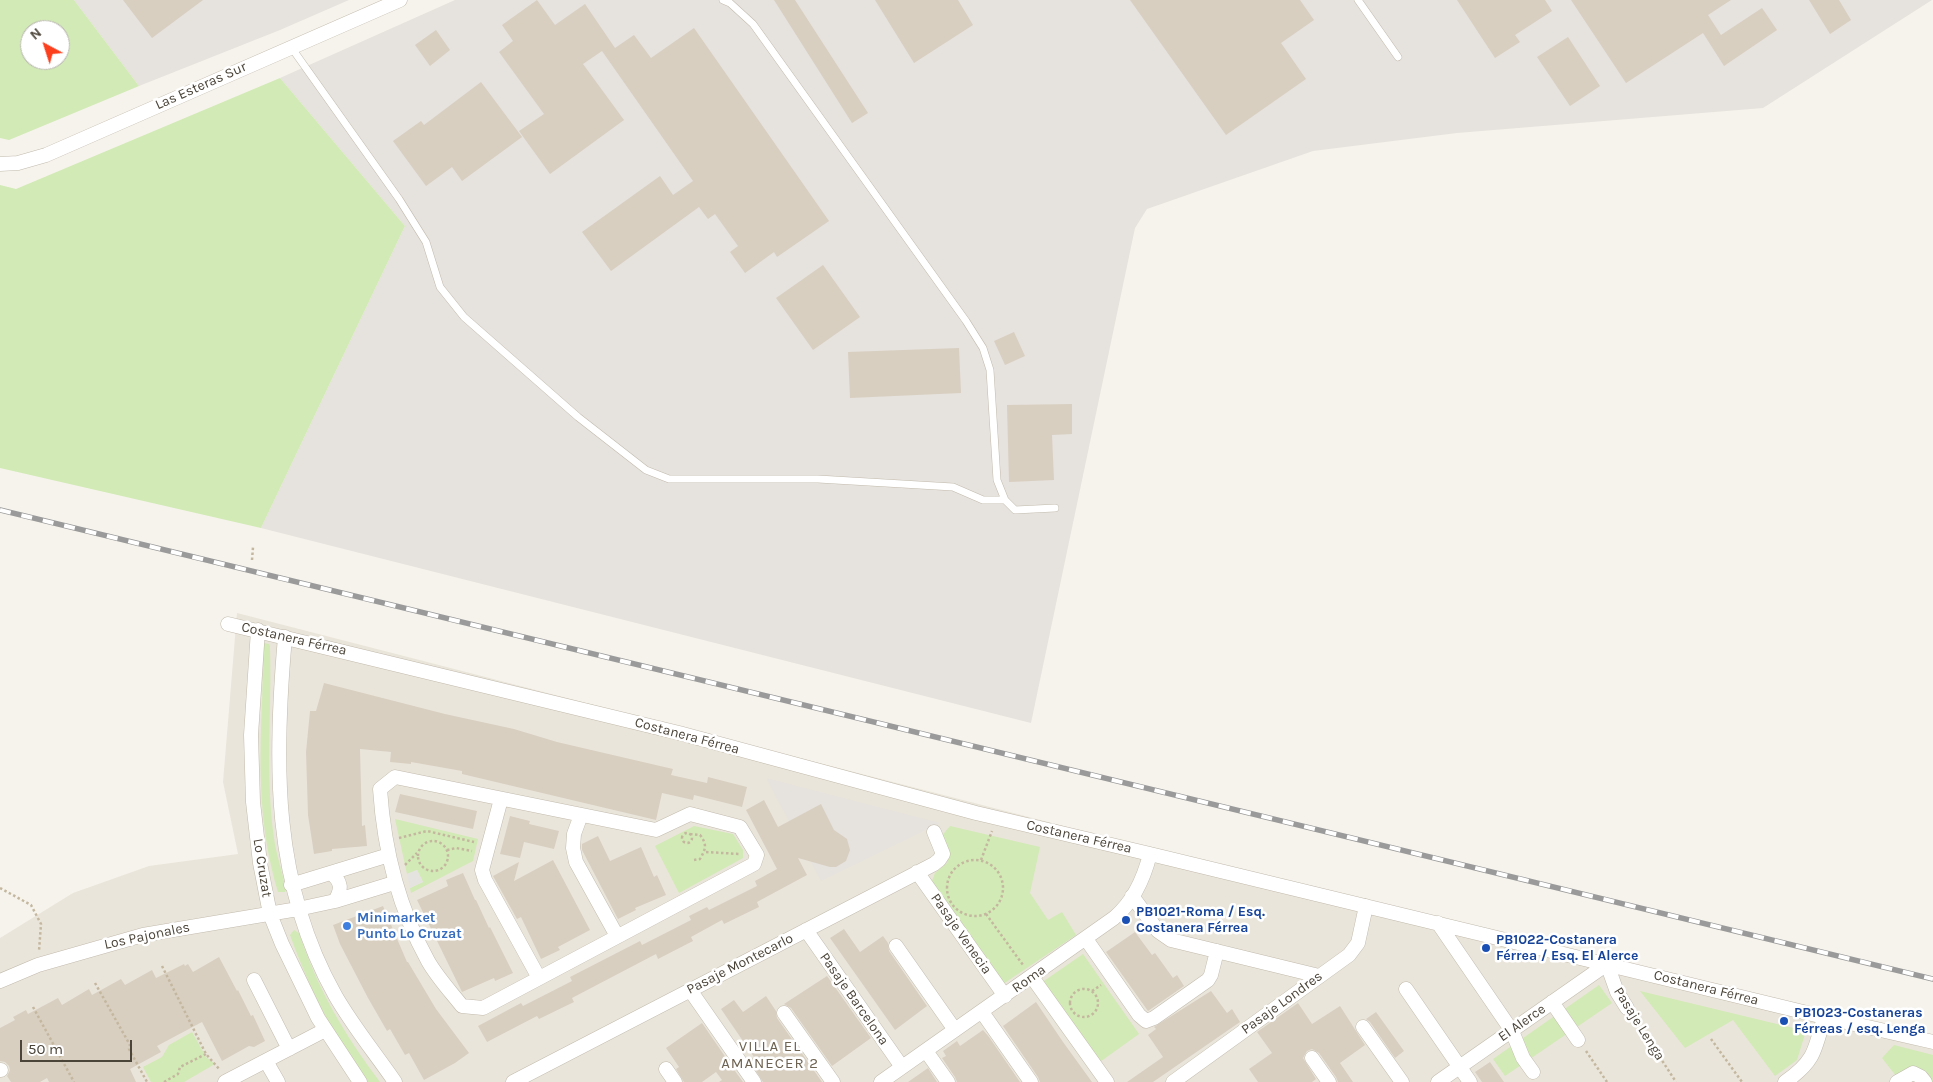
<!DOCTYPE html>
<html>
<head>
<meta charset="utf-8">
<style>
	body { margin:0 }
	#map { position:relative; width:1933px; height:1082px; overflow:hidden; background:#f6f3ec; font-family:Karla,sans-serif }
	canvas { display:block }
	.north { position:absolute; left:20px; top:20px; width:50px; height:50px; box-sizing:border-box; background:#fff; border:1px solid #b7b4b0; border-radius:50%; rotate:320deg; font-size:14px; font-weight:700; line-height:20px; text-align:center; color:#4b4439 }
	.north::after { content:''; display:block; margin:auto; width:18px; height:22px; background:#fc3f1d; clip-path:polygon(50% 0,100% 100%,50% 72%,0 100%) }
	.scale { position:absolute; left:20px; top:1040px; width:112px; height:22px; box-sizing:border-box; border:2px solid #4b4439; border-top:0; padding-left:6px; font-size:15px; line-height:18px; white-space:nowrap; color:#4b4439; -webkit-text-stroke:4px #fff; paint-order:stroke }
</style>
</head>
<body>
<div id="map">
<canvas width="1933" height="1082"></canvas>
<div class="north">N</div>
<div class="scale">50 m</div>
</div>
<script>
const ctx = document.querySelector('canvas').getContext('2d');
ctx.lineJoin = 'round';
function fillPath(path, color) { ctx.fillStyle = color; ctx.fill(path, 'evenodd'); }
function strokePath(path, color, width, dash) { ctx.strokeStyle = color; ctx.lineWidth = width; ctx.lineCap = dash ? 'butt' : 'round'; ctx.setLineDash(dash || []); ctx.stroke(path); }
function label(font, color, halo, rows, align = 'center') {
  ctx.font = font + ' Karla,sans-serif'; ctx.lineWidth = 5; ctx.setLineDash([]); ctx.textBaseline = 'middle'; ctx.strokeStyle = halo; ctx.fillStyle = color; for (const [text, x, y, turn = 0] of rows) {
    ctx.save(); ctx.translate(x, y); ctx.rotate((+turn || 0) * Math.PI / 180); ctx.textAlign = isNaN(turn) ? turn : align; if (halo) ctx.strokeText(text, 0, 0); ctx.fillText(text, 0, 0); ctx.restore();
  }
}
fillPath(new Path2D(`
	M237,613L1933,1050V1082H0V938L73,893L149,866L238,854L223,782Z`), '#eae5da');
fillPath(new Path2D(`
	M74,0H349L280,30L139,86Z
	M455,0H1932L1763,108L1457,133L1313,151L1147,209L1135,228L1031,723L261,528L405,226L280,78Z
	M766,778L940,823L821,881Z`), '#e6e2dd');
fillPath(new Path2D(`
	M0,0H74L139,86L9,140L0,138ZM30,30H60V60H30Z
	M280,78L405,226L261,528L0,468V185L16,189Z
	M264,643L269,644L270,646C272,710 265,774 274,838C276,854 282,870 285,886V892H278C259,829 259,769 262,704C263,684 262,663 264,643Z
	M395,819L478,839L473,861L411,893L410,888L423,882L417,870L407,874Z
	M694,826L733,834L743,850V858L679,893L655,846Z
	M950,826L1040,847L1030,893L1048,920L1062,912L1076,935L1003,984L932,881L935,873L947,863L940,838Z
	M294,930L299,933C318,990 344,1034 380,1082H367C333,1035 310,990 290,935Z
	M1083,954L1139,1034L1097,1064L1041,983Z
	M1599,985L1612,1003L1505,1076L1493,1059Z
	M1640,991L1806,1031L1797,1060L1775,1076L1733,1020L1685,1048Z
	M192,1032L206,1057L215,1064L184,1082H151L143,1067L162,1057L169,1045Z
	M1894,1045L1933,1055V1082L1896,1076L1882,1058Z`), '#d2eab5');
fillPath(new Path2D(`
	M417,870L423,882L410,888L407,874Z`), '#e5e3e0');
fillPath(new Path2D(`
	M123,0H203L152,38Z
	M537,0L555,25L585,4L615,48L634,35L651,58L694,28L829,221L777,257L774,252L745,273L730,252L738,246L715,214L708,219L699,207L611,271L582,232L660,176L673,195L693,181L602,51L583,64L624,120L550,174L519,131L544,114L499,52L513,41L502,25Z
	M774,0H795L868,113L852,123Z
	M875,0H958L973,25L914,63Z
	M1130,0H1300L1314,20L1281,43L1306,79L1226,135Z
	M1457,0H1545L1552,11L1515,35L1520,42L1495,58Z
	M1571,0H1731L1708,15L1721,35L1762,8L1777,30L1724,66L1703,33L1626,83Z
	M1809,0H1839L1851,20L1830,34Z
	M436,30L450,50L430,66L415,45Z
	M1568,37L1600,86L1570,106L1537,57Z
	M481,82L522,137L462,181L452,167L426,186L393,141L421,121L424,125Z
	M823,265L860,317L813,350L776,298Z
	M1014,332L1025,356L1005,365L994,341Z
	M959,348L961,393L850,398L848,352Z
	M1072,404V434L1052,435L1054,480L1009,482L1007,405Z
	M324,683L445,714L514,729L557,742L673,769L671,775L707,783L708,777L747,787L742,807L694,795L693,800L662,793L656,820L462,774V771L411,762V764L390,762L391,752L360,749L362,826L365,825L367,846L332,849V851L314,854L308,815L306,752L310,711H316Z
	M400,794L477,811L473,829L395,812Z
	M764,800L778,827L821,804L834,830L847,839L850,850L846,861L836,867H830L798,858L807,875L757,902L759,907L724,924L722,920L691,937L693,941L658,959L656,954L572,998L574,1002L539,1019L537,1016L487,1042L478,1026L521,1003L523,1006L572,981L570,977L640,941L642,945L691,920L689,916L707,907L709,910L757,886L755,881L777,869L746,810Z
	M510,816L530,821L529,824L559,831L554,849L524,842L520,858L500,854Z
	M598,836L610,861L641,847L654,877L657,875L666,895L635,908L636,910L618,919L582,850V844Z
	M553,860L590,930L558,947L560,950L541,959L521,917L517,919L493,876L519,862L514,881Z
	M463,873L475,900H476L489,928L490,927L513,973L495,981L494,978L462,992L417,900L448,886L446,880Z
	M383,906L407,962H408L436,1009L469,1053L455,1063L424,1080L409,1053L405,1055L390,1029L387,1031L368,998L340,944L333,925Z
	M844,929L860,952L883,936L888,943L889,951L927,1006L895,1030L830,938Z
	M1135,932L1152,955L1155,953L1173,978L1177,975L1184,986L1148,1011L1106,952Z
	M219,957L237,991L238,990L251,1016L253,1015L265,1041L254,1047L249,1046L222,1061L202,1022L157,1046L161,1052L130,1069L136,1082H49L47,1078L40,1082H11L7,1076L10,1070L9,1066L5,1062L0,1061V1028L15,1020L13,1017L26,1010L28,1014L58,998L62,1005L89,989L92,995L121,979L125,985L152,970L156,978L184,964L185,966L188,964L193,972Z
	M827,976L871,1038L832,1066L791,1008L784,1004Z
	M1211,991L1227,1013L1232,1009L1240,1022L1153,1082H1127L1163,1057L1148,1035L1156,1029L1154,1027Z
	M766,996L776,1011L777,1018L822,1082H763L749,1060L754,1057L721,1009L734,1000L743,1012Z
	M1036,1002L1063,1042L1092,1082H1040L1038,1077L1003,1026Z
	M1298,1003L1312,1024L1340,1006L1365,1045L1340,1063L1353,1082H1338L1336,1077L1319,1053L1312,1049L1307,1051L1303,1058L1316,1079L1312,1082H1258L1249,1069L1272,1053L1257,1032Z
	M1376,1012L1404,1051L1395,1058L1370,1022L1366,1019Z
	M702,1023L735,1071L743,1082H719L722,1080L716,1072L702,1082H684L676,1069L679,1067L666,1048Z
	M983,1030L989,1037L1020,1082H957L955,1077L942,1058L946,1056L943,1051L957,1041L960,1046Z
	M1490,1062L1504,1082H1482L1475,1072Z
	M928,1068L937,1082H908Z`), '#d8cfc1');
const lane = new Path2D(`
	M723,0L730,3L753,24L966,321L983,348L990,370L997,480L1005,500L1015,510L1055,508
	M1358,0L1398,57
	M291,47L399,199L426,242L440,287L464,317L578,417L646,470L669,479H818L953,487L983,500H1005`);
const street = new Path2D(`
	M0,164L18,163L46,155L400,0
	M228,624L679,733L976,813L1150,854L1824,1017L1933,1042
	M258,630L251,735L253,802L260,863L270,914L282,944L318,1018L360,1082
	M285,637C274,761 272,883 335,995C352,1025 375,1053 395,1082
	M395,777L656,830L690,814L740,827L757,855L754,864L483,1008L462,1006C451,992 437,977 428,961C398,907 384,850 380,789Z
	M501,799L482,870L485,880L539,978
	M581,815L574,834L573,848L576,862L617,936
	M917,872L1005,996
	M331,873C342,882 342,889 335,901
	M291,885L389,855
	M1132,896L1158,931L1171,940L1319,976
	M1438,923L1512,1031L1523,1058L1533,1072
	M806,930L902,1067
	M1086,939L1139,1015L1146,1021L1154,1018L1208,980L1211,975L1217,951
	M896,946L955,1030
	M1607,964L1617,992L1627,1008
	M1032,977L1107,1082
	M254,980L289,1049
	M0,981L38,965L143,935L298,909L335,901L394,883
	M1406,989L1470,1082
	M690,990L754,1082
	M1552,1002L1578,1040
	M982,1012L1031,1082
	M784,1013L833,1082
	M1363,1027L1402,1082
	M926,1051L948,1082
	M1312,1058L1329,1082
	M266,1061L278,1082
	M666,1069L675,1082
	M0,1070H1
	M225,1082L325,1030
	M513,1082L934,864L939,860L943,854L934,832
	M881,1082L1114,918C1133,902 1144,878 1150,854
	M1173,1082L1349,955L1358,943L1366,906
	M1438,1082L1607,964
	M1785,1082C1814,1062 1815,1051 1824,1017
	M1897,1082L1913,1073L1921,1077L1925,1082`);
strokePath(lane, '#c2bbae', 8);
strokePath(street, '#c2bbae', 15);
strokePath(new Path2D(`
	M252,560L253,547
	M682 838a5 5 0 1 1 10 0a5 5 0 1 1-10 0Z
	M690,834L700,835C708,845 705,850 700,859L694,860
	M399,838L427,831L474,842
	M418 856a15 15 0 1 1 30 0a15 15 0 1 1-30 0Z
	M447,850L456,848L472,851
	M706,852L739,854
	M981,860L992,831
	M947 888a28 28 0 1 1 56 0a28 28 0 1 1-56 0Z
	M405,865L417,853
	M0,888L31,905L41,924L39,951
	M986,914L1023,965
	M162,966L206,1054L220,1070
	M95,983L130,1045L129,1049L147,1082
	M1070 1003a14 14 0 1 1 28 0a14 14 0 1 1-28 0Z
	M1092,991L1101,985
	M33,1007L74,1082
	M1635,1019L1676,1082
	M1711,1039L1742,1082
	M1586,1051L1607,1082
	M164,1082L178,1074L180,1067L206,1054`), '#c4b79f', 2.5, [2.5, 2.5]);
strokePath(lane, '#fff', 7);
strokePath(street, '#fff', 14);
const rail = new Path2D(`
	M0,510L1933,979`);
strokePath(rail, '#9a9a9a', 5.5);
strokePath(rail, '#fff', 4, [11]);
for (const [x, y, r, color] of [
	[1126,920,5,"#1a4fb4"],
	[347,926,5,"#3f7fe0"],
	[1486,948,5,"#1a4fb4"],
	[1784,1021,5,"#1a4fb4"]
]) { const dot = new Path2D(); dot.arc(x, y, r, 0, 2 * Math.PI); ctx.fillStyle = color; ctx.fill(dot); strokePath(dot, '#fff', 2); }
label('14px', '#4b4439', '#fff', [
	["Las Esteras Sur",201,86,-24],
	["Costanera Férrea",294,639,13],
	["Costanera Férrea",687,736,15],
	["Costanera Férrea",1079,837,13],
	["Lo Cruzat",262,868,81],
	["Pasaje Venecia",961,934,55],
	["Los Pajonales",147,936,-12],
	["Pasaje Montecarlo",740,964,-27],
	["Roma",1029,979,-35],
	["Costanera Férrea",1706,988,14],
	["Pasaje Barcelona",854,999,55],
	["Pasaje Londres",1282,1003,-36],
	["El Alerce",1522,1023,-35],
	["Pasaje Lenga",1639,1024,58]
]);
label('bold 14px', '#164399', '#fff', [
	["PB1021-Roma / Esq.",1136,912],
	["Costanera Férrea",1136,928],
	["PB1022-Costanera",1496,940],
	["Férrea / Esq. El Alerce",1496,956],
	["PB1023-Costaneras",1794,1013],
	["Férreas / esq. Lenga",1794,1029]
], 'left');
label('bold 14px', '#366cbe', '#fff', [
	["Minimarket",357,918],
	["Punto Lo Cruzat",357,934]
], 'left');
ctx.letterSpacing = '1px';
label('15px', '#6e6250', '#fff', [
	["VILLA EL",770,1047],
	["AMANECER 2",770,1064]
]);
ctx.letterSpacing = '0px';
</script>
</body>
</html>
